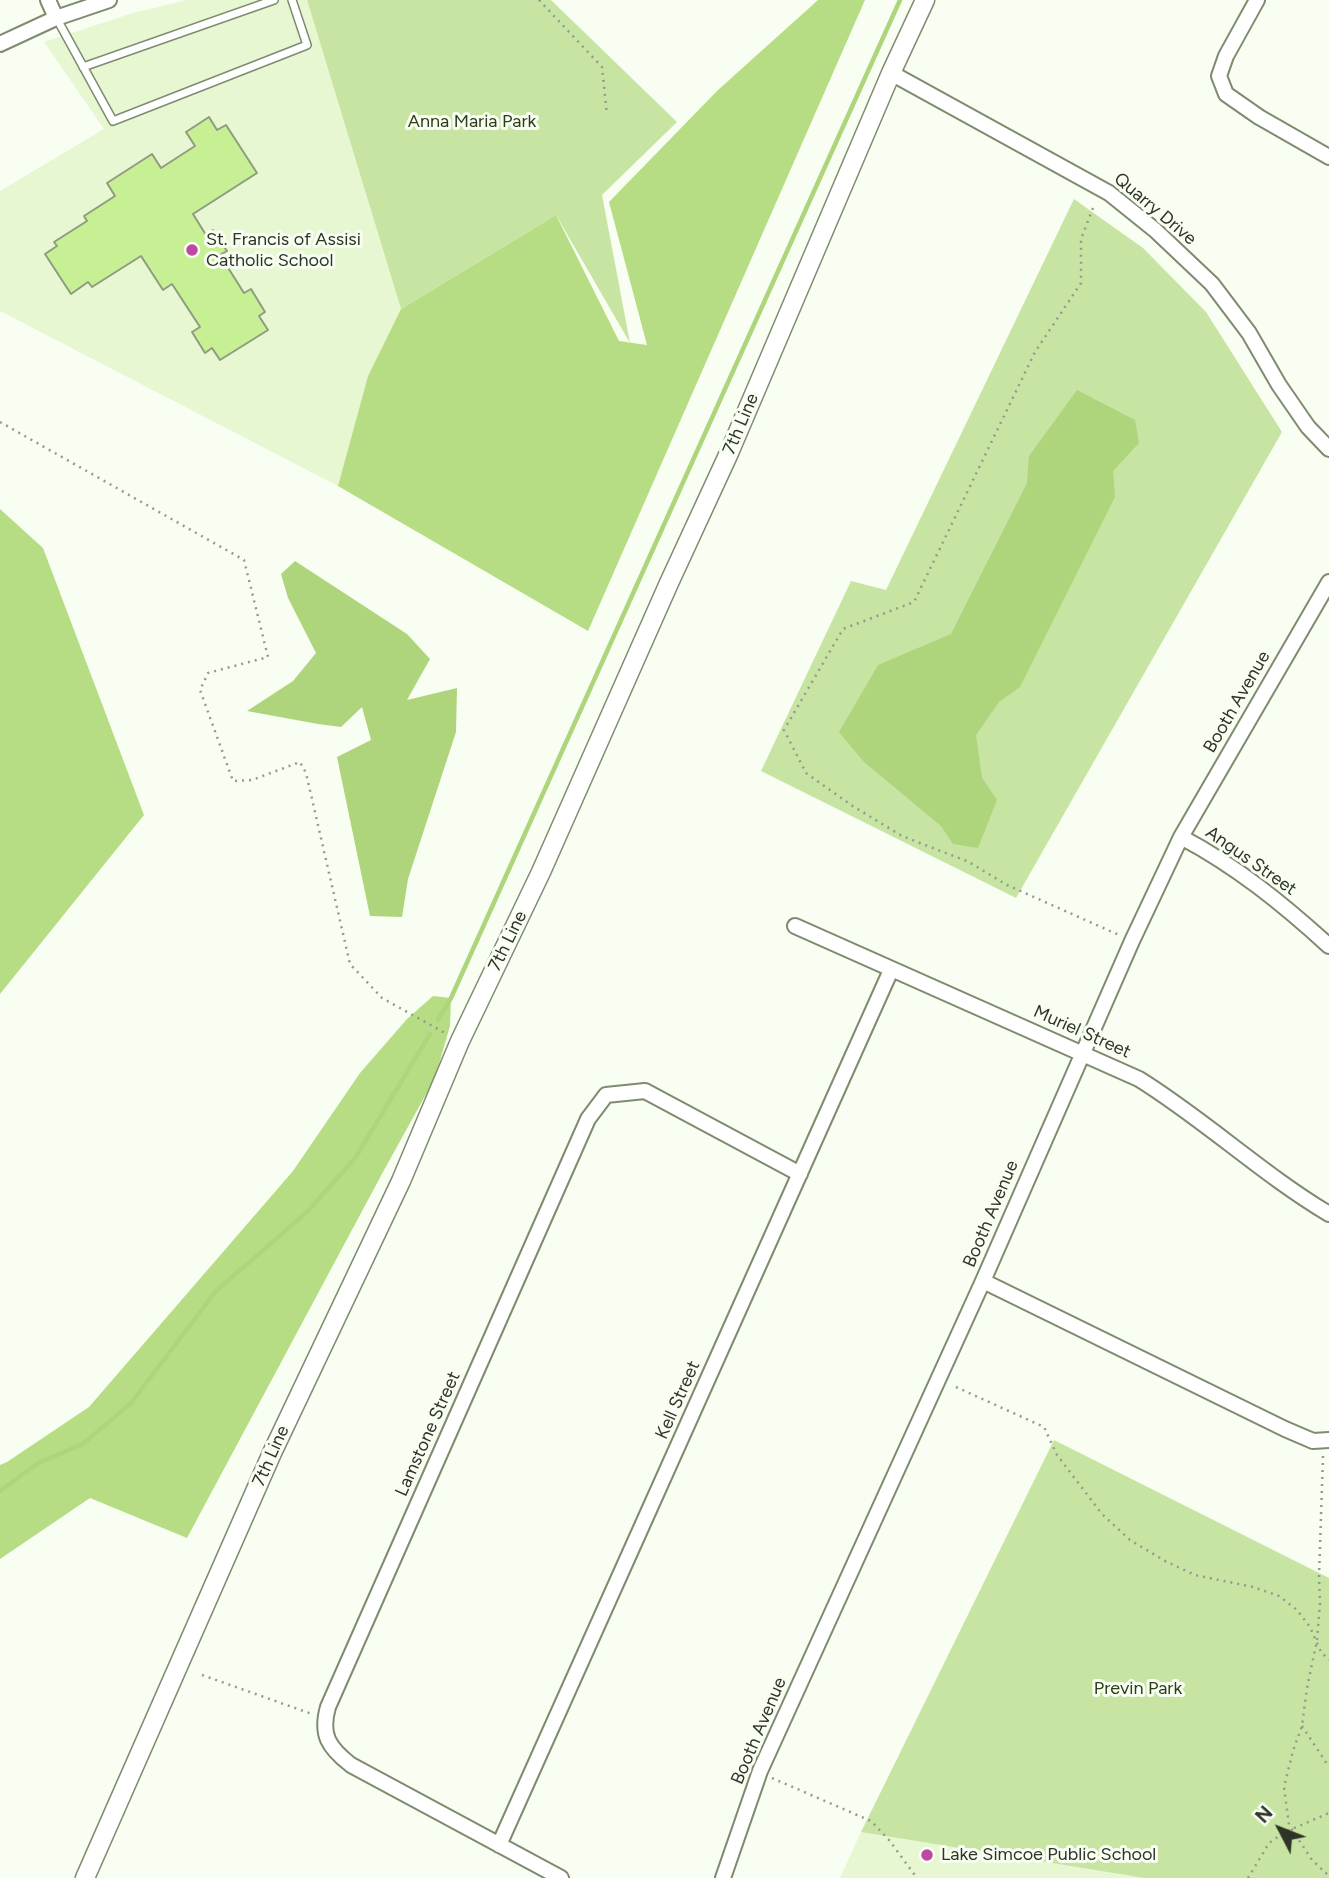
<!DOCTYPE html>
<html>
<head>
<meta charset="utf-8">
<style>
	body { margin:0 }
	#map { position:relative; width:1329px; height:1878px; overflow:hidden; background:#f8fef2; font-family:Figtree,sans-serif }
	canvas { display:block }
	.north { position:absolute; left:1245px; top:1794px; width:70px; height:70px; -webkit-text-stroke:5px #f8fef2; paint-order:stroke; rotate:312deg; font-size:19px; font-weight:700; line-height:28px; text-align:center; color:#2f3429 }
	.north::after { content:''; display:block; margin:auto; width:24px; height:32px; background:#2f3429; clip-path:polygon(50% 0,100% 100%,50% 72%,0 100%) }
</style>
</head>
<body>
<div id="map">
<canvas width="1329" height="1878"></canvas>
<div class="north">N</div>
</div>
<script>
const ctx = document.querySelector('canvas').getContext('2d');
ctx.lineJoin = 'round';
function fillPath(path, color) { ctx.fillStyle = color; ctx.fill(path, 'evenodd'); }
function strokePath(path, color, width, dash) { ctx.strokeStyle = color; ctx.lineWidth = width; ctx.lineCap = dash ? 'butt' : 'round'; ctx.setLineDash(dash || []); ctx.stroke(path); }
function label(font, color, halo, rows, align = 'center') {
  ctx.font = font + ' Figtree,sans-serif'; ctx.lineWidth = 6; ctx.setLineDash([]); ctx.textBaseline = 'middle'; ctx.strokeStyle = halo; ctx.fillStyle = color; for (const [text, x, y, turn = 0] of rows) {
    ctx.save(); ctx.translate(x, y); ctx.rotate((+turn || 0) * Math.PI / 180); ctx.textAlign = isNaN(turn) ? turn : align; if (halo) ctx.strokeText(text, 0, 0); ctx.fillText(text, 0, 0); ctx.restore();
  }
}
fillPath(new Path2D(`
	M187,0H307L401,309L368,376L338,486L0,311V191L104,129L44,42L133,13Z
	M861,1832L1144,1878H840Z`), '#e6f7d2');
fillPath(new Path2D(`
	M307,0H551L677,122L602,195L630,343L556,215L401,309Z
	M1074,199L1143,248L1206,312L1282,432L1016,898L761,771L851,581L886,590Z
	M1054,1440L1329,1578V1878H1144L861,1832Z`), '#c7e4a3');
fillPath(new Path2D(`
	M818,0H865L588,631L338,486L368,376L401,309L556,215L619,341L647,345L609,202L718,90Z
	M0,509L43,548L144,815L0,994Z
	M433,996L451,998L450,1026L435,1078L383,1172L187,1538L90,1498L0,1559V1465L7,1462L89,1407L293,1171L360,1073L407,1019Z`), '#b6dd83');
fillPath(new Path2D(`
	M1077,390L1135,420L1139,443L1113,471L1115,497L1020,687L999,702L976,735L982,778L997,800L978,848L953,844L941,826L864,762L839,732L878,665L951,634L1027,483L1029,456Z
	M295,561L407,634L430,659L407,700L457,688L456,732L408,879L402,917L370,916L337,757L371,740L362,707L341,727L318,724L247,711L293,681L316,653L288,598L281,574Z`), '#afd57c');
strokePath(new Path2D(`
	M438,1020L451,998L900,0
	M0,1491L38,1463L83,1444L131,1403L216,1291L307,1212L356,1157L430,1034`), '#afd57c', 4.5);
const building = new Path2D(`
	M209,117L217,130L226,125L257,173L193,214L206,235L213,230L227,251L220,255L244,293L251,289L265,312L259,316L268,330L220,360L212,348L205,353L192,332L200,327L172,284L163,290L141,256L92,287L88,282L71,294L45,254L57,246L54,242L87,221L84,216L115,196L107,183L152,154L161,168L195,146L186,132Z`);
fillPath(building, '#c7ef94');
strokePath(building, '#8f9c80', 2);
const service = new Path2D(`
	M57,19L113,121L307,45L292,0
	M83,67L274,0`);
const minor = new Path2D(`
	M48,0L56,18
	M1257,0L1226,56L1219,76L1226,94L1259,117L1329,157
	M0,44L56,18L109,0
	M891,73L1109,193L1155,230L1212,284L1249,333L1279,385L1308,427L1329,449
	M1181,837C1236,866 1283,904 1329,946
	M795,926L1139,1079C1205,1120 1262,1174 1329,1214
	M983,1281L1285,1429L1313,1441L1329,1440
	M499,1845L891,970
	M561,1878L351,1765C329,1748 320,1735 328,1707L588,1119L606,1095L645,1091L800,1174
	M723,1878L760,1771L983,1281L1132,941L1181,837L1329,582`);
const tertiary = new Path2D(`
	M85,1878L272,1453L401,1181L460,1041L541,872L669,583L729,453L891,73L925,0`);
strokePath(service, '#7f8b70', 10);
strokePath(minor, '#7f8b70', 18);
strokePath(tertiary, '#7f8b70', 21);
strokePath(new Path2D(`
	M539,0L602,67L607,115
	M1093,208L1081,239V283L1035,352L914,602L843,629L784,730L806,773L851,805L902,836L969,862L1007,885L1119,935
	M0,422L244,560L268,657L208,673L200,690L233,781L252,780L300,762L306,773L350,964L382,998L445,1033
	M956,1387L1044,1427L1057,1455L1102,1514L1130,1540L1165,1561L1195,1575L1253,1587L1279,1596L1297,1610L1310,1627L1321,1652L1329,1660
	M1323,1456L1319,1577L1320,1603L1317,1640L1307,1688L1302,1726L1293,1751L1284,1787L1289,1825L1312,1860L1329,1876
	M202,1675L312,1714
	M1302,1726L1329,1767
	M772,1778L871,1821L889,1840L917,1878
	M1248,1878L1269,1843L1285,1832L1329,1813`), '#949a8e', 2.5, [2, 5]);
strokePath(service, '#fff', 7);
strokePath(minor, '#fff', 14);
strokePath(tertiary, '#fff', 18);
for (const [x, y, r, color] of [
	[192,250,7,"#bd49a2"],
	[927,1855,7,"#bd49a2"]
]) { const dot = new Path2D(); dot.arc(x, y, r, 0, 2 * Math.PI); ctx.fillStyle = color; ctx.fill(dot); strokePath(dot, '#f8fef2', 2.5); }
label('18px', '#2e3d19', '#f8fef2', [
	["Anna Maria Park",472,122],
	["Previn Park",1138,1689]
]);
label('18px', '#2f3429', '#f8fef2', [
	["Quarry Drive",1155,209,40],
	["7th Line",741,424,-67],
	["Booth Avenue",1237,702,-60],
	["Angus Street",1251,861,35],
	["7th Line",508,941,-64],
	["Muriel Street",1082,1032,24],
	["Booth Avenue",991,1214,-67],
	["Kell Street",678,1400,-66],
	["Lamstone Street",428,1434,-66],
	["7th Line",271,1456,-66],
	["Booth Avenue",759,1731,-67]
]);
label('18px', '#2f3429', '#f8fef2', [
	["St. Francis of Assisi",206,240],
	["Catholic School",206,261],
	["Lake Simcoe Public School",941,1855]
], 'left');
</script>
</body>
</html>
